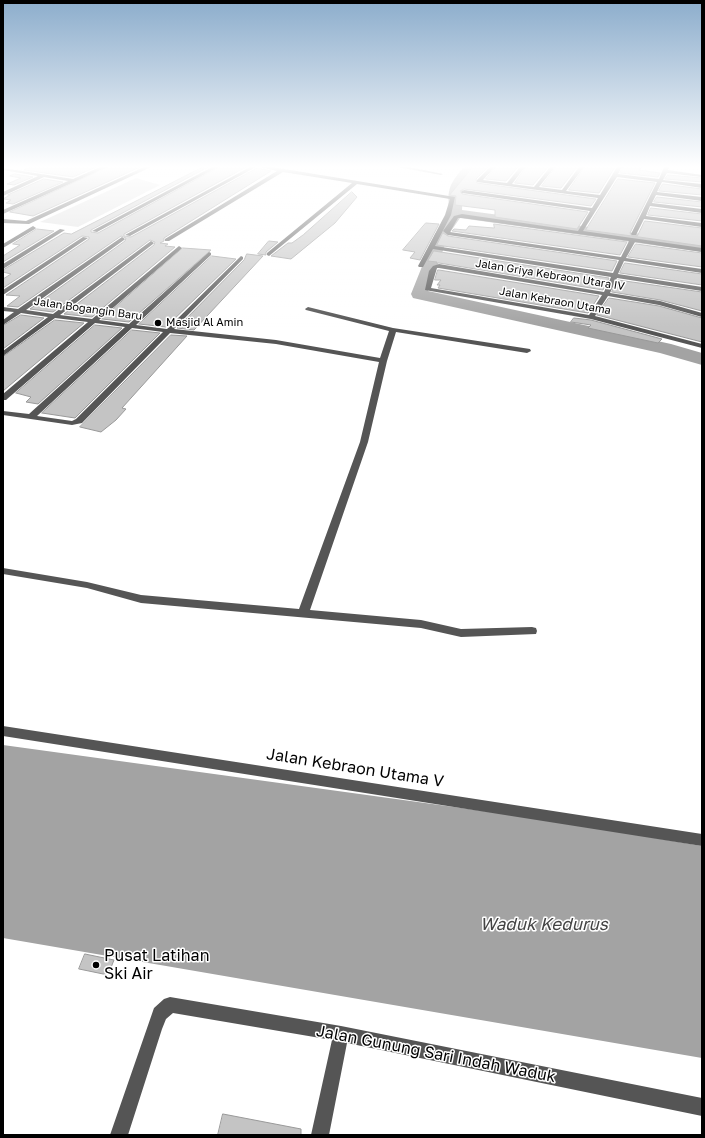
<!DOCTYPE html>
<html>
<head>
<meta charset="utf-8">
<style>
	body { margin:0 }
	#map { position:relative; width:705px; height:1138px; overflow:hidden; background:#fff; font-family:"Golos Text",sans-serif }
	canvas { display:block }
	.frame { position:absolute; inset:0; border:4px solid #000; pointer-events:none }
</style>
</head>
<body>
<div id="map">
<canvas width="705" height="1138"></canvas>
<div class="frame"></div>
</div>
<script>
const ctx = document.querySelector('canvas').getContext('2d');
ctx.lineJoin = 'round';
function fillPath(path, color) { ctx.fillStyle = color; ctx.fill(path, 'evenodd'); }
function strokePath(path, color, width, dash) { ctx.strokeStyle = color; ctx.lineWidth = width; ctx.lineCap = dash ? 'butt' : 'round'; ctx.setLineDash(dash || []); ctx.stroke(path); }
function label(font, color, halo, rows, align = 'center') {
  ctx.font = font + ' "Golos Text",sans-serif'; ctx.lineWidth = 3; ctx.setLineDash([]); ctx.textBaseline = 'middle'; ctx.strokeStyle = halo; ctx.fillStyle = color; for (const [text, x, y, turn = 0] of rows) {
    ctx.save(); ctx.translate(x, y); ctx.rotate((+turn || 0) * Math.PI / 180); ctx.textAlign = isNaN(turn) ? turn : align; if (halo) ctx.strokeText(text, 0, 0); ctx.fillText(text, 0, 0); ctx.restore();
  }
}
fillPath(new Path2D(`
	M136,178L160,185L78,227L40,222Z`), '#dcdcdc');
fillPath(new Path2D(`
	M3,745L556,821L702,846V1058L3,938Z`), '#a3a3a3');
fillPath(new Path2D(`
	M464,167H477L463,189L462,210L702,242V252L460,218L449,234L428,291L671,344L702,353V365L660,353L413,298L411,294L435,234L448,216L446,213C451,205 447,200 449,192C450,183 458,174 464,167Z`), '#a3a3a3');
const building = new Path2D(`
	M30,167H96L73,177L24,170Z
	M108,167H140L33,216L10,212Z
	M203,167H208L91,230V232L98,233L219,167H246L124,234V236L131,237L257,168L271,171L164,238V241L160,243L168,244L165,246L175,247L92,317L64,314L154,245L155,242L150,240L53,312L30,309L125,241L126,238L121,236L18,307L7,306L20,296L6,295L89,239V237L82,236L3,288V279L11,274L3,272V270L64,233L71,234Z
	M473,167H488L476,179L477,183L596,199L591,206L464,189L460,191L462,194L588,212L577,229L495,217V210L455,205L456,196L450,195Z
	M496,167H518L506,181L486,179Z
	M526,167H548L533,185L515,183Z
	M556,167H577L561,188L542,186Z
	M585,167H615L599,193L569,190Z
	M623,167H642L639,170L660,173L658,177L620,173Z
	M15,174L33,177L14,185L7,184L21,178L10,176Z
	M668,175L702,178V182L665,179Z
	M44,179L63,182L13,204L6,203L11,200L3,199L10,195H8Z
	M618,179L655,183L630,233L632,236L586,230Z
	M663,184L702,189V195L659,191Z
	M352,192L357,197L335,223L291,259L271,256L288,243H292L303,235Z
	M657,197L702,202V207L654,202Z
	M651,208L702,214V221L648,215Z
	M645,221L702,228V246L632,236H637Z
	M426,223L439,224L420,260L410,258L415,252L403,250Z
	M494,224L627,242L620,255L452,231L454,229L466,230L469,226L494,228Z
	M37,229L54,231L3,262V256L20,245L13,244Z
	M443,233L448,236L617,261L612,271L437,245Z
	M269,241L278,242L266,252V255L258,254Z
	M636,244L702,253V267L628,257Z
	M183,248L211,250L129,322L102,319Z
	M434,251L609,278L603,290L439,263H436L437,262L428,261Z
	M247,254L263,256L194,330L177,328L244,260Z
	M212,256L236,259L166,327L139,324Z
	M625,263L702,274V285L620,273Z
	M438,270H439L599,296L588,313L438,288L440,285H437L441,280H435Z
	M618,280L702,292V311L660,300L612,292Z
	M609,298L659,306L702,318V342L597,315Z
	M21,315L44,318L3,349V326Z
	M574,318L591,320L662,339L658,343L588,328L591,325L571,322Z
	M55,320L84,323L3,391V357Z
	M95,325L122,328L38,404L26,402L31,397L16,393Z
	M132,330L160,333L75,418L42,413Z
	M171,335L187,336L122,408L126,409L116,420L101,432L80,427Z
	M85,954L114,960L108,975L79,969Z
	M223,1114L301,1129V1135H218Z`);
fillPath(building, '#c4c4c4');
strokePath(building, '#999', 1);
fillPath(new Path2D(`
	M100,167H107L3,214V210L68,181L44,177L3,196V192L38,176L3,170V168L73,179Z
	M144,167H151L29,224L3,223V219L26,221Z
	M212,167H218L97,232L92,231Z
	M250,167H256L130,236L125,235Z
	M259,167H272L455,197L451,215L435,246L613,273L619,260L448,235L443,231L454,216L462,214L578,231L590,211L462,193L461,192L464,190L592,208L598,198L477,182V180L490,167H495L483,180L507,183L520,167H525L512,184L534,187L550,167H555L539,187L562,190L579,167H584L566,191L600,195L617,167H622L618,174L659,179L664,167H669L668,170L702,175V177L667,173L663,180L702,184V188L662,182L657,192L702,197V201L656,195L652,203L702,209V213L650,206L646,216L702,223V227L644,219L636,235H632L631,234L657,182L617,177L583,231L702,248V252L635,242L626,258L702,269V273L624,261L618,274L702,287V291L617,278L610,293L660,301L702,313V317L659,305L608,296L595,316L702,344V348L591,319L425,290L429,271L433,266L439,264L604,292L611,277L433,249L423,267H419L418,266L445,215L450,199L357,184L269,256L267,255V253L352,183L283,172L169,241H165V239L277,171ZM458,218H462L629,241L621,257L450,232ZM437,268H439L602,295L589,315L431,288Z
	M397,167H409L443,174L441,175Z
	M33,226L36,228L35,229L3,248V244Z
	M60,229L65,230L3,269V264Z
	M83,237L88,238L3,295V290Z
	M122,237L125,239L124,240L26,310L53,314L151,241L154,243L153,244L60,315L92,319L179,246L182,248L181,249L99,320L129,324L209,252L211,253V255L136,325L167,329L241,256L243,257V259L174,329L276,340L380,358L389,331L306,310L305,309L308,307L393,328L530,349L531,351L527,353L396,332L387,361L368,442L310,610L421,620L461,629L532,627L536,628L537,631L536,634L461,637L421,628L141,603L87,588L3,574V568L87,582L141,595L299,609L360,442L379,362L276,344L170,333L82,423L72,425L3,415V411L29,414L125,327L95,323L6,400H3V394L88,322L55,318L3,356V351L48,317L21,313L3,325V320L14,312L3,311V307L18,309ZM132,328L163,332L76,419L72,421L37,416Z
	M3,726L702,834V846L3,736Z
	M170,997L341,1026L702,1098V1116L347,1043L329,1135H311L332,1040L173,1013L166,1019L162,1029L128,1135H110L154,1008L164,999Z`), '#555');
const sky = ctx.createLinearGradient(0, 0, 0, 327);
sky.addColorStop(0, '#8cadcc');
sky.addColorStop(0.51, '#fff');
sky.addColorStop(1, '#ffffff00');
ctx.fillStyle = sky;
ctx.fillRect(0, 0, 705, 327);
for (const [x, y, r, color] of [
	[158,323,4,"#000"],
	[96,965,4,"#000"]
]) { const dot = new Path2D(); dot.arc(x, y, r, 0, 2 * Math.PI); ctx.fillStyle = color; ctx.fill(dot); strokePath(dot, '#fff', 1.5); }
label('11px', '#000', '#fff', [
	["Jalan Griya Kebraon Utara IV",550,275,9],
	["Jalan Kebraon Utama",555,301,10],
	["Jalan Bogangin Baru",88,309,8]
]);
label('11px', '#000', '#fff', [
	["Masjid Al Amin",166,323]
], 'left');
label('16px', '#000', '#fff', [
	["Jalan Kebraon Utama V",355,768,9],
	["Jalan Gunung Sari Indah Waduk",436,1054,11]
]);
label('16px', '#000', '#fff', [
	["Pusat Latihan",104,956],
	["Ski Air",104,974]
], 'left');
label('italic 17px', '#444', '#fff', [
	["Waduk Kedurus",544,925]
]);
</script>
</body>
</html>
